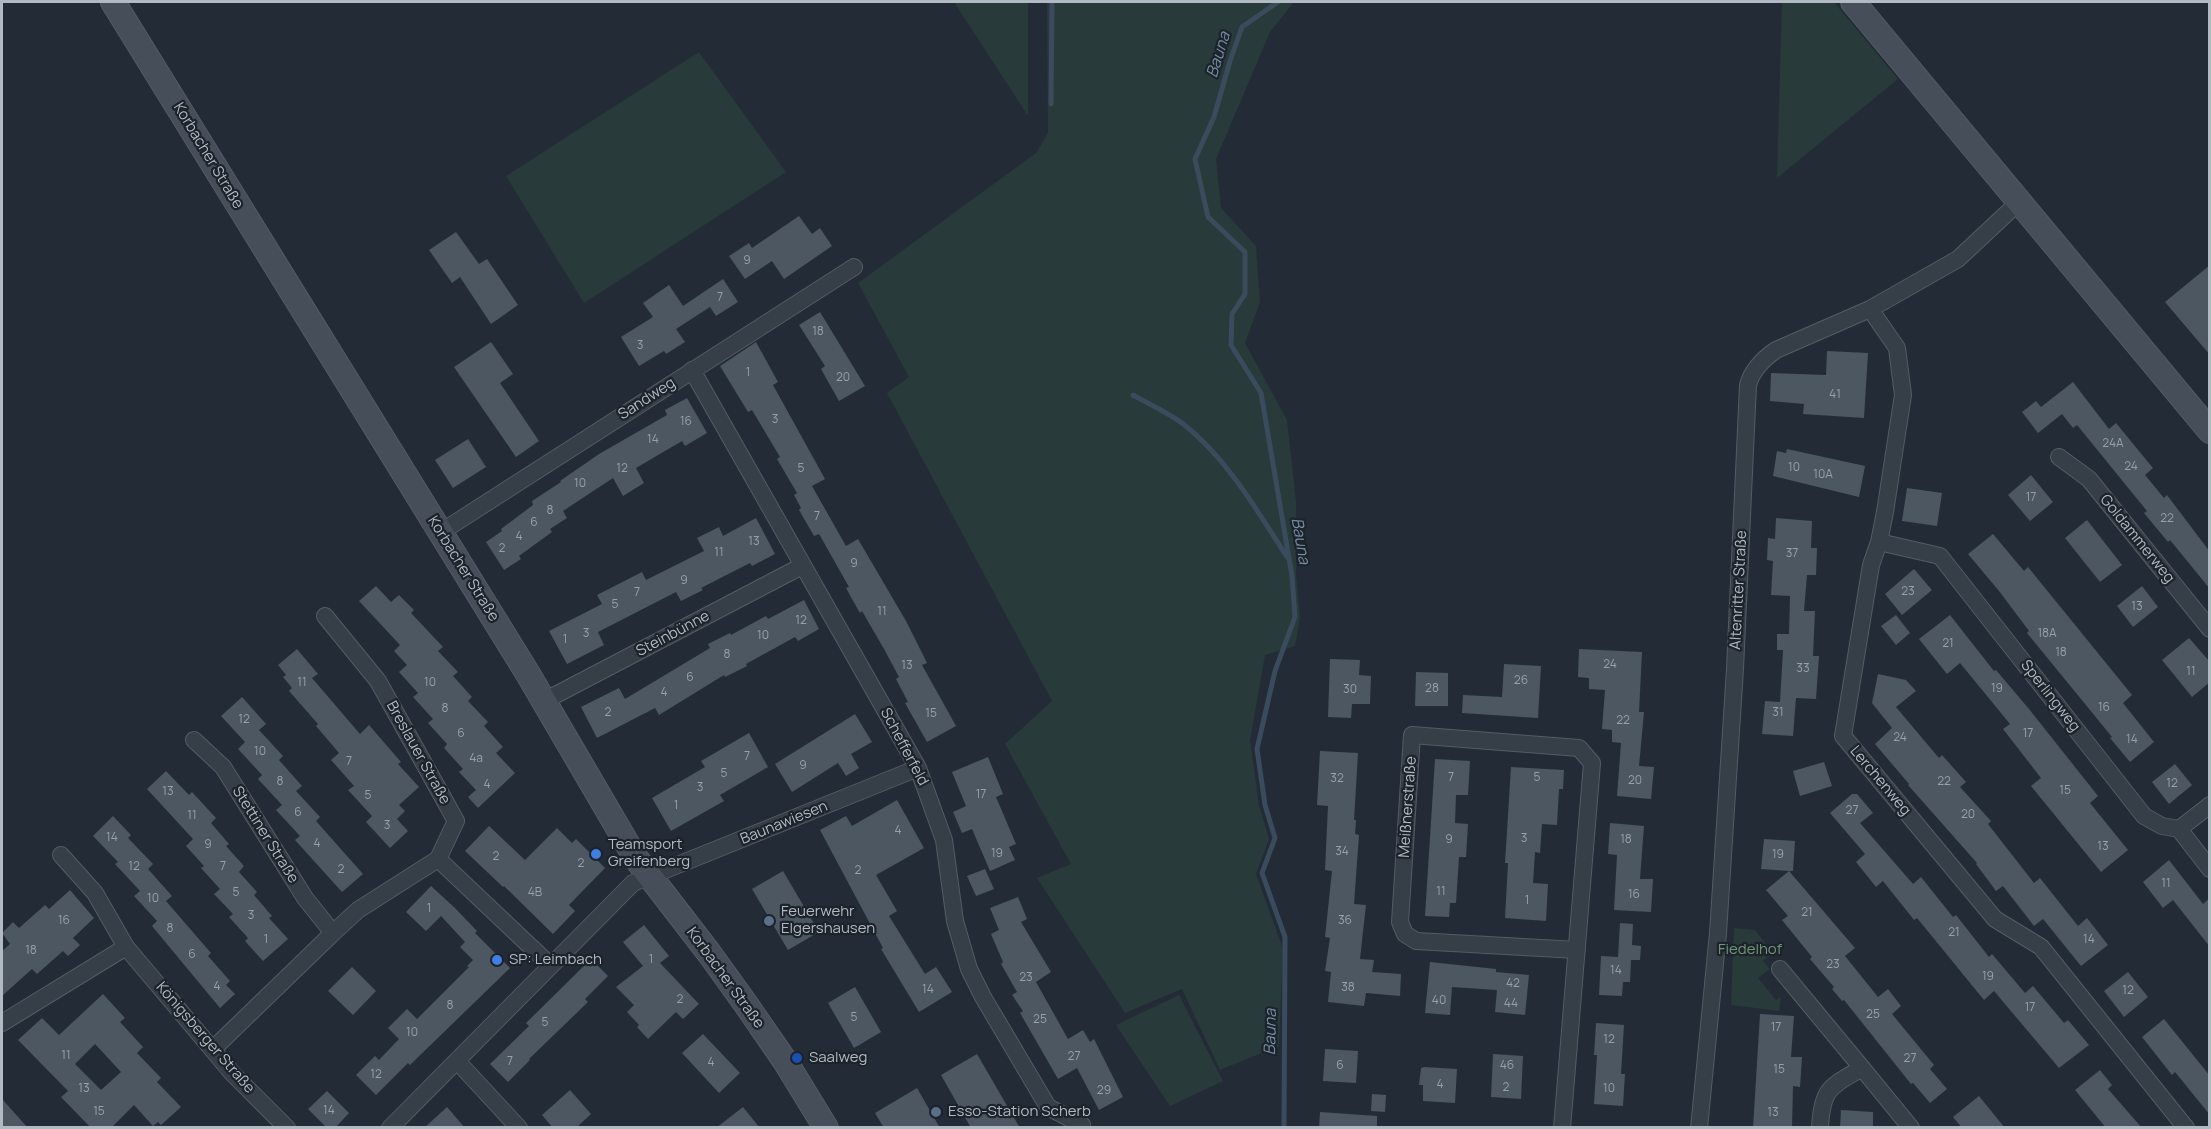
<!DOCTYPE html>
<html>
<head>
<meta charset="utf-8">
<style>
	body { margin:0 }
	#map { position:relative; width:2211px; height:1129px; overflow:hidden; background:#232c36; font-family:Manrope,sans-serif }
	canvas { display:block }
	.frame { position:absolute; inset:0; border:3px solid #b1b9c3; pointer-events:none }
</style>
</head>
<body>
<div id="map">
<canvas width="2211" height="1129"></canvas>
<div class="frame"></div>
</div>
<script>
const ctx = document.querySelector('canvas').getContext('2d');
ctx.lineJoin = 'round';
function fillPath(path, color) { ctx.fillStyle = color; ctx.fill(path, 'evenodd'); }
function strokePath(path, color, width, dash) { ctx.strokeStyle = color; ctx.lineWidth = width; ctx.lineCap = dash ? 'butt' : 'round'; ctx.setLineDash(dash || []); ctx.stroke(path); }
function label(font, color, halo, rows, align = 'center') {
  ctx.font = font + ' Manrope,sans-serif'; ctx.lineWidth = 4.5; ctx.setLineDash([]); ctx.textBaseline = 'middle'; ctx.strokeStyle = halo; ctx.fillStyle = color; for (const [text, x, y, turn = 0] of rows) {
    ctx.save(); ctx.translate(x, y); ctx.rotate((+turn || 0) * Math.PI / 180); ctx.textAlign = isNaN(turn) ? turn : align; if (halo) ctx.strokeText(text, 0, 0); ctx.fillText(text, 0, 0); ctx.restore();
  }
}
fillPath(new Path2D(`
	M954,2H1028V116Z
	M1047,2H1294L1270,32L1216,159L1221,208L1256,246L1260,302L1245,343L1287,420L1296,502V574L1300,617L1295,646L1265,655L1250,740L1259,805L1269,839L1256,874L1283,949L1279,1046L1220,1070L1182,989L1125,1013L1037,878L1071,864L1005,744L1052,701L887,393L909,377L858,283L1036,153L1048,133Z
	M1782,2H1834L1898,79L1777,178Z
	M699,52L786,172L584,303L506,176Z
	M1734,928L1755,930L1773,953L1763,961L1770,969L1758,978L1776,1000L1781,997L1779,1011L1731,1005Z
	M1179,995L1223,1081L1170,1106L1116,1025Z`), '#283a39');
strokePath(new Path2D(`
	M1278,2L1242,27L1230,61L1214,117L1195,159L1208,217L1245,252V294L1232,314L1231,345L1261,393L1292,576L1295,617L1275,671L1257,749L1265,805L1275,838L1262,873L1285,937L1284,1128
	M1051,104L1052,2
	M1133,395C1149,404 1167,412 1182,423C1226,457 1257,510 1287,557`), '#3a4b5d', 5);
fillPath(new Path2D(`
	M799,216L812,234L820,228L832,246L784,279L772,261L745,279L729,256L749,243L752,248Z
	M456,232L479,264L487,259L518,305L491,324L460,277L452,283L429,250Z
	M2210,265V355L2165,302Z
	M723,279L738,302L716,316L710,307L676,329L685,342L666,354L664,351L639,366L621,337L653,317L643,303L669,285L683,306Z
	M820,312L865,386L839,401L821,369L825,366L799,325Z
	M491,342L513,374L500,383L539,441L516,457L454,367Z
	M756,342L778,382L773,385L825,479L812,486L846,546L858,539L906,621L927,663L922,665L956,726L927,742L905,703L908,702L896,679L899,677L884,649L862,611L860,613L852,599L846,588L849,587L819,534L814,536L799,510L801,508L794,495L797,493L777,459L780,457L752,410L748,412L720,366Z
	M1827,351L1868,353L1864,418L1803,414L1804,404L1770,401L1771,373L1826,375Z
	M2073,382L2109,429L2116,423L2153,468L2145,475L2164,498L2167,495L2210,552V589L2170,540L2168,542L2144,513L2147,511L2077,425L2073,428L2062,414L2038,433L2022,412L2036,401L2041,407Z
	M687,398L707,433L685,446L682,441L636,468L644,483L623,496L613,478L563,511L567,518L550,529L552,532L519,556L521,559L504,570L486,542L502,531L501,529L533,505L532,501L561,482L560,481L599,454L667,415L665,410Z
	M468,439L486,467L453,488L435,460Z
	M1787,449L1865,466L1859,497L1773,476L1777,451L1786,453Z
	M2031,475L2053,502L2030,521L2008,495Z
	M1907,488L1942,493L1937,526L1902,521Z
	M756,518L775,554L752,566L750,563L701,588L703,590L681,601L676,592L598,632L604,645L567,664L549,631L602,604L597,595L642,572L646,580L704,551L697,538L719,527L723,536Z
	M1776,518L1812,521L1811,548H1817L1816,575H1807L1804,611H1815L1813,656H1819L1816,699L1796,698L1793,736L1762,734L1765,701L1780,702L1783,650H1777V634H1789L1790,596L1771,595L1773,561L1767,560L1768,538L1775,539Z
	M2087,520L2122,565L2100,582L2065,538Z
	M1993,534L2024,571L2028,567L2132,695L2123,703L2154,742L2130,762L2110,738L2112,737L2027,633L2029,631L1999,591L1968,554Z
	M1914,569L1932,590L1902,615L1885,594Z
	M376,586L391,602L399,595L414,610L411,613L443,647L438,651L458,672L453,676L472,697L468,701L488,722L484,726L503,747L496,753L515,773L478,808L468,797L476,790L459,772L463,769L444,748L447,744L428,723L433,719L413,697L418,693L399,672L407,665L394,651L400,645L359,601Z
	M2142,586L2158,607L2133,627L2117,606Z
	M804,600L819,629L798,641L795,637L746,664L747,666L725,677L724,675L659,715L655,708L597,738L581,707L619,688L625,699L710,648L708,644L730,633L731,635L766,616L768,619Z
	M1896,615L1910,633L1896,645L1881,626Z
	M1950,615L1994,671L1996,670L2029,709L2098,796L2090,803L2128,850L2101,872L2031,786L2041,778L2003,729L2010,724L1960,663L1947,674L1919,639Z
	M2189,638L2210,662V682L2192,697L2162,660Z
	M297,649L318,674L312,678L360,734L369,725L401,762L398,764L419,787L399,805L405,811L397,819L408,831L390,848L366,822L372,816L348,790L354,786L331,760L339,753L316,726L318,724L289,691L292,688L283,677L286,675L278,665Z
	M1579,649L1642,652L1639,712H1644L1639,766L1654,767L1651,799L1617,796L1621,743L1612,742V730L1602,729L1605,690L1589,689V678L1578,677Z
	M1330,659L1360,660L1359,675L1371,676L1370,704H1352L1351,718L1328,717Z
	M1504,664L1541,666L1538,718L1462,713L1463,695L1502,697Z
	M1416,672L1448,673V706H1415Z
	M1878,674L1906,680L1916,691L1896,707L1939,758L1942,755L1966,782L1960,787L1991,821L1988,824L2034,883L2040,878L2078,926L2087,918L2108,945L2081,966L2043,919L2034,926L2003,886L1996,891L1976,864L1977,863L1908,785L1909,784L1875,744L1892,728L1872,703Z
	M242,697L266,724L259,730L283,756L279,760L302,786L296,791L320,817L316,821L363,874L342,892L295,840L300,836L276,810L282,805L258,779L262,775L238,749L245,742L221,716Z
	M855,714L872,742L851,754L859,768L846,776L838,763L792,792L775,764Z
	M749,733L768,767L720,795L724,801L671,831L652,798L705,767L701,761Z
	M1320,751L1358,753L1354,820H1356L1355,834L1359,835L1354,904L1366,905L1360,959L1374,960L1372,972L1401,974L1400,996L1366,993L1364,1006L1328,1002L1331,972L1325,971L1330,938L1325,937L1332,871L1325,870L1328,806L1317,805Z
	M988,757L1003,794L996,797L1016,844L1009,847L1015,860L990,871L972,829L962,833L953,812L966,806L952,772Z
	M1435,759L1470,761L1468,795H1456L1455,823L1468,824L1466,857H1459L1456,903H1450L1449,917L1425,916Z
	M1824,762L1832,786L1800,796L1793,771Z
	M2175,764L2192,785L2169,804L2152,782Z
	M1511,767L1564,770L1563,789H1559L1557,825L1542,824L1540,853L1535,852L1533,883L1548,884L1546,921L1505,918L1508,863H1505Z
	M166,771L189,795L192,792L216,818L211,823L229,844L226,846L244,866L239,872L257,892L254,895L272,916L269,918L288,939L263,961L245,941L248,938L229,917L233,914L214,894L220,889L201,868L204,866L186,846L193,839L147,789Z
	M1852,794H1857L1873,813L1860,823L1913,884L1921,877L1953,917L1956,915L1989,957L1992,954L2025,993L2033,986L2064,1023L2068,1020L2089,1045L2059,1068L1994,991L1984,1000L1917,918L1914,920L1883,881L1876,887L1856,862L1865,854L1830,813Z
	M897,800L924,848L876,875L897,911L889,916L925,974L936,967L952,992L919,1012L881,949L883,948L820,830L846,816L852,826Z
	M113,816L131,835L128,838L153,864L148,869L172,896L166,901L211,953L208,956L230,981L226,985L235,994L220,1008L152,926L157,921L134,896L140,891L115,864L118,862L93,836Z
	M1610,823L1644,826L1640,879H1653L1651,912L1614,910L1617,855L1608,854Z
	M489,826L525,860L557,828L572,843L576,839L605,868L569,905L575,911L553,934L504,886L503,887L465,851Z
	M1764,839L1795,841L1793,871H1789L1855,948L1845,956L1878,997L1888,989L1901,1006L1892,1014L1934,1065L1930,1069L1947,1089L1930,1103L1913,1083L1911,1084L1844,1000L1842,1001L1832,989L1834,987L1810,959L1812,957L1782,920L1788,916L1766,890L1789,871L1761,869Z
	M2169,860L2203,904L2210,898V947L2173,900L2163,908L2143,882Z
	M985,869L994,889L976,896L967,876Z
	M783,871L819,932L788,950L752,889Z
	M431,886L455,908L477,931L475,933L510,968L410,1065L408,1063L376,1095L356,1075L375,1056L379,1060L399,1039L388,1028L407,1009L417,1019L469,967L467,966L473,960L460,947L465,942L441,916L426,931L406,912Z
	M70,890L94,918L73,938L80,945L68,956L63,951L37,974L32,969L2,996V951L10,944L2,933L13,922L19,928L45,905L49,909Z
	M1018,897L1027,919L1021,922L1051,972L1036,982L1068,1039L1083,1030L1090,1042L1094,1039L1123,1097L1099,1110L1077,1068L1058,1079L1020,1013L1023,1011L1012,995L1017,992L1001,964L1003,962L991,934L999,930L990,908Z
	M1620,923L1633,924L1632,945L1641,946L1640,960H1631L1630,982H1623L1622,996L1599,995L1601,956L1618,957Z
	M644,925L669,956L660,963L699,1004L683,1019L676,1012L648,1039L637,1027L639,1025L627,1012L634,1005L616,987L643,966L623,942Z
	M591,959L608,976L585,999L588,1002L529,1059L530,1060L508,1082L490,1064L529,1026L526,1023Z
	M1430,962L1496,969V972L1529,975L1525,1015L1495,1012L1497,990L1452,987L1450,1015L1425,1013Z
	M352,967L376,991L353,1015L328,991Z
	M2128,972L2148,997L2124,1017L2104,991Z
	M855,987L881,1032L854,1048L828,1003Z
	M103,994L125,1018L120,1022L143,1047L137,1053L161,1078L157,1082L181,1107L161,1125L158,1122L153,1126L134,1105L111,1128H91L61,1097L68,1091L18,1040L42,1018L59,1035ZM95,1044L121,1072L101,1090L75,1064Z
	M1760,1014L1794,1016L1791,1057H1802L1800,1087L1793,1086L1792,1128H1753Z
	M2164,1019L2210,1076V1115L2175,1072L2172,1075L2142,1037Z
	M1596,1023L1624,1025L1621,1074H1625L1623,1106L1594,1104L1597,1055H1594Z
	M703,1034L740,1073L719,1093L682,1053Z
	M1325,1049L1358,1051L1356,1083L1323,1081Z
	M977,1054L1020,1128H971L941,1075Z
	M1493,1054L1523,1056L1521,1099L1491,1097Z
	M1424,1067L1457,1069L1455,1103L1423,1101V1085H1419L1421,1068Z
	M2100,1070L2112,1085L2108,1089L2142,1128H2106L2075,1090Z
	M917,1088L940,1128H884L875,1113Z
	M570,1090L591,1114L576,1128H553L542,1115Z
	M327,1091L349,1113L335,1128H327L308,1109Z
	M1372,1094L1386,1095L1385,1112L1371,1111Z
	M1979,1096L2005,1128H1962L1953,1117Z
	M2,1099L28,1128H2Z
	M447,1107L465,1128H424Z
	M743,1107L760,1128H716Z
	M1841,1110L1873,1112V1128H1840Z
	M1320,1112L1377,1116V1128H1319Z`), '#4c5761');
const street = new Path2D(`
	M1870,309L1897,348L1903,395L1885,512L1879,542L1871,565L1843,736L1995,919L2041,947L2186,1128
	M692,370L918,768L944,840L955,921L969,969L983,997L1048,1107L1082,1125
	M2059,457L2089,479L2210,629
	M441,532L854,267
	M1879,542L1940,556L2144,816L2162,826L2179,829L2210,869
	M325,616L378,681L456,821L438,859
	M544,701L802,566
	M194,740L223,767L305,898L333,933L213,1049
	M2179,829L2210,805
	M61,855L95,893L126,947
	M438,859L550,965
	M333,933L358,910L438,859
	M1780,969L1862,1068
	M2,1023L126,947L233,1074L287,1128
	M457,1061L519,1128
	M390,1128L633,883L918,768
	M1562,1128L1592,763L1579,748L1412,735L1400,922L1405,934L1416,941L1577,950
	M1699,1128L1718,933L1735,669L1748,385C1752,370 1763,359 1776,350L1870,309L1958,259L2020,201
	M1820,1128C1822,1088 1830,1087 1862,1068L1911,1128`);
const secondary = new Path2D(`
	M113,2L528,674L635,857L709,953L745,1003L785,1061L826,1128
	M1853,2L2210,431`);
strokePath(street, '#545c64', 18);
strokePath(secondary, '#545c64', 26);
strokePath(street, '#363e47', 16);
strokePath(secondary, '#454e59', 24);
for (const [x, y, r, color] of [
	[596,854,6,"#3f7fe0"],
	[769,921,6,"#5c6f8a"],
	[497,960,6,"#3f7fe0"],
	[797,1058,6,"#1a4fb4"],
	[936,1112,6,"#5c6f8a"]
]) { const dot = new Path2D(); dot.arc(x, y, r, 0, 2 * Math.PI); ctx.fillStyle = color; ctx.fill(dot); strokePath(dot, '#1c232b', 2); }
label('12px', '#98a0aa', null, [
	["9",747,261],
	["7",720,298],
	["18",818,332],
	["3",640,346],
	["1",748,373],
	["20",843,378],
	["41",1835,395],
	["3",775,420],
	["16",686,422],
	["14",653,440],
	["24A",2113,444],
	["24",2131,467],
	["10",1794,468],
	["12",622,469],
	["5",801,469],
	["10A",1823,475],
	["10",580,484],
	["17",2031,498],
	["8",550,511],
	["7",817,517],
	["22",2167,519],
	["6",534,523],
	["4",519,537],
	["13",754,542],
	["2",502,549],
	["11",719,553],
	["37",1792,554],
	["9",854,564],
	["9",684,581],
	["23",1908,592],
	["7",637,593],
	["5",615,605],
	["13",2137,607],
	["11",882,612],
	["12",801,621],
	["3",586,634],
	["18A",2047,634],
	["10",763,636],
	["1",565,640],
	["21",1948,644],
	["18",2061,653],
	["8",727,655],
	["24",1610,665],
	["13",907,666],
	["33",1803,669],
	["11",2191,672],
	["6",690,678],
	["26",1521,681],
	["11",302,683],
	["10",430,683],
	["28",1432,689],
	["19",1997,689],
	["30",1350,690],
	["4",664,693],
	["16",2104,708],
	["8",445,709],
	["2",608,713],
	["31",1778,713],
	["15",931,714],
	["12",244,720],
	["22",1623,721],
	["6",461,734],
	["17",2028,734],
	["24",1900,738],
	["14",2132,740],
	["10",260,752],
	["7",747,757],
	["4a",476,759],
	["7",349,762],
	["9",803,766],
	["5",724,774],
	["7",1451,778],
	["5",1537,778],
	["32",1337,779],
	["20",1635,781],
	["8",280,782],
	["22",1944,782],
	["12",2172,784],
	["4",487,785],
	["3",700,788],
	["15",2065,791],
	["13",168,792],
	["17",981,795],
	["5",368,796],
	["1",676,806],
	["27",1852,811],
	["6",298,813],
	["20",1968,815],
	["11",192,816],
	["3",387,826],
	["4",898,831],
	["14",112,838],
	["3",1524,839],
	["9",1449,840],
	["18",1626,840],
	["4",317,844],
	["9",208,845],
	["13",2103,847],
	["34",1342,852],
	["19",997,854],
	["19",1778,855],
	["2",496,857],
	["2",581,864],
	["12",134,867],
	["7",223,867],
	["2",341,870],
	["2",858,871],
	["11",2166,884],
	["11",1441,892],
	["5",236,893],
	["4B",535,893],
	["16",1634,895],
	["10",153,899],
	["1",1527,901],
	["1",429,909],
	["21",1807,913],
	["3",251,916],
	["16",64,921],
	["36",1345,921],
	["8",170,929],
	["21",1954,933],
	["1",266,940],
	["14",2089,940],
	["18",31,951],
	["6",192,955],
	["1",651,960],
	["23",1833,965],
	["14",1616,971],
	["19",1988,977],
	["23",1026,978],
	["42",1513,984],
	["4",217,987],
	["38",1348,988],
	["14",928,990],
	["12",2128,991],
	["2",680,1000],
	["40",1439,1001],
	["44",1511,1004],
	["8",450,1006],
	["17",2030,1008],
	["25",1873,1015],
	["5",854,1018],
	["25",1040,1020],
	["5",545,1023],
	["17",1776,1028],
	["10",412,1033],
	["12",1609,1040],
	["11",66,1056],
	["27",1074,1057],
	["27",1910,1059],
	["7",510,1062],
	["4",711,1063],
	["6",1340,1066],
	["46",1507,1066],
	["15",1779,1070],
	["12",376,1075],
	["4",1440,1085],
	["2",1506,1088],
	["13",84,1089],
	["10",1609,1089],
	["29",1104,1091],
	["14",329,1111],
	["15",99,1112],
	["13",1773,1113]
]);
label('15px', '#b1b9c3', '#1c232b', [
	["Korbacher Straße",208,156,59],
	["Sandweg",647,399,-33],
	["Goldammerweg",2137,539,51],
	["Korbacher Straße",463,569,58],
	["Altenritter Straße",1739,590,-87],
	["Steinbünne",673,634,-28],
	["Sperlingweg",2050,696,52],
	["Schefferfeld",904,747,62],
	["Breslauer Straße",418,753,61],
	["Lerchenweg",1880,781,50],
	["Meißnerstraße",1408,807,-86],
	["Baunawiesen",784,823,-22],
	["Stettiner Straße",265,835,58],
	["Korbacher Straße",725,978,54],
	["Königsberger Straße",205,1038,49]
]);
label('15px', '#b1b9c3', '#1c232b', [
	["Teamsport",608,845],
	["Greifenberg",608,862],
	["Feuerwehr",781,912],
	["Elgershausen",781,929],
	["SP: Leimbach",509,960],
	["Saalweg",809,1058],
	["Esso-Station Scherb",948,1112]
], 'left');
label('15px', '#729678', '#1c232b', [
	["Fiedelhof",1750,950]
]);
label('italic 16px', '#758ca3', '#1c232b', [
	["Bauna",1219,55,-73],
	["Bauna",1300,541,80],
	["Bauna",1271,1032,-89]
]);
</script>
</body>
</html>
